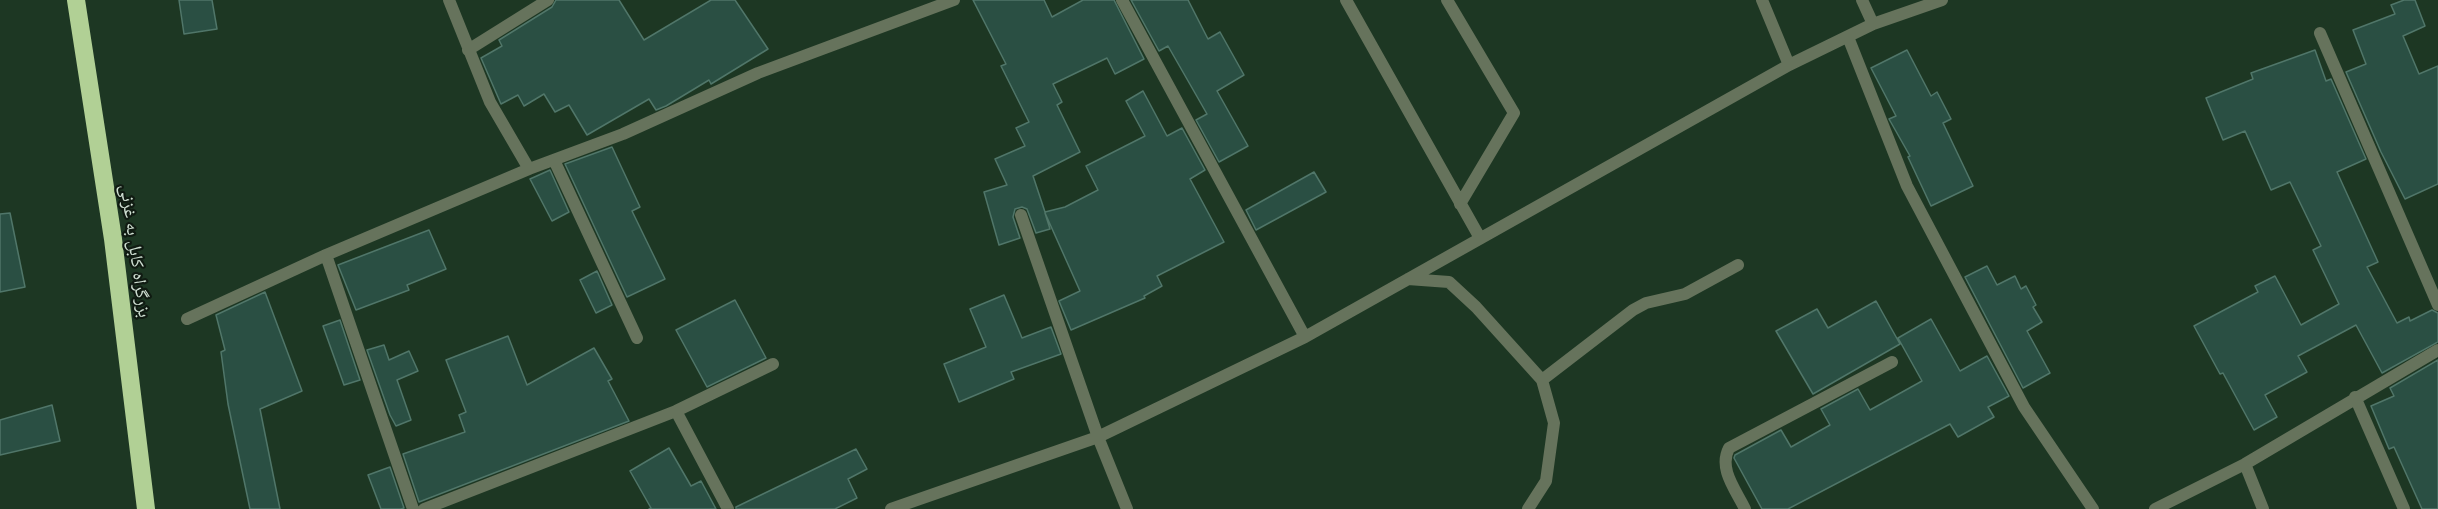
<!DOCTYPE html>
<html>
<head>
<meta charset="utf-8">
<style>
	body { margin:0 }
	canvas { display:block; background:#1d3723 }
</style>
</head>
<body>
<canvas width="2438" height="509"></canvas>
<script>
const ctx = document.querySelector('canvas').getContext('2d');
ctx.lineJoin = 'round';
function fillPath(path, color) { ctx.fillStyle = color; ctx.fill(path, 'evenodd'); }
function strokePath(path, color, width, dash) { ctx.strokeStyle = color; ctx.lineWidth = width; ctx.lineCap = dash ? 'butt' : 'round'; ctx.setLineDash(dash || []); ctx.stroke(path); }
function label(font, color, halo, rows, align = 'center') {
  ctx.font = font + ' "PT Sans","Noto Naskh Arabic",sans-serif'; ctx.lineWidth = 4.5; ctx.setLineDash([]); ctx.textBaseline = 'middle'; ctx.strokeStyle = halo; ctx.fillStyle = color; for (const [text, x, y, turn = 0] of rows) {
    ctx.save(); ctx.translate(x, y); ctx.rotate((+turn || 0) * Math.PI / 180); ctx.textAlign = isNaN(turn) ? turn : align; if (halo) ctx.strokeText(text, 0, 0); ctx.fillText(text, 0, 0); ctx.restore();
  }
}
const building = new Path2D(`
	M179,0H212L217,29L184,34Z
	M556,0H619L644,40L711,0H735L768,49L711,84L709,80L666,106L656,110L649,99L587,135L569,105L555,112L544,94L524,106L518,95L501,104L481,58L502,46L499,40L552,7Z
	M973,0H1044L1052,17L1083,0H1114L1144,59L1115,74L1107,58L1053,84L1062,102L1057,105L1080,152L1033,176L1045,212L1065,207L1098,190L1086,166L1145,136L1126,101L1143,91L1167,136L1182,128L1205,170L1190,179L1224,242L1157,276L1162,286L1144,296L1145,298L1071,330L1059,301L1080,291L1045,213L1050,229L1036,233L1027,209L1022,207L1015,209L1013,217L1020,238L999,245L984,192L1007,185L995,159L1025,146L1016,128L1029,122L1001,66L1006,64Z
	M1131,0H1188L1208,39L1220,32L1244,75L1217,91L1248,146L1219,162L1196,120L1207,114L1168,46L1159,51Z
	M2404,0H2415L2425,26L2403,36L2419,74L2438,66V184L2405,199L2381,152L2346,72L2366,64L2353,30L2395,14L2391,5Z
	M1907,50L1931,96L1937,92L1951,119L1943,123L1973,186L1931,206L1908,157L1910,156L1889,119L1896,116L1871,68Z
	M2315,50L2326,81L2331,79L2366,159L2337,172L2378,262L2367,267L2397,323L2409,317L2410,321L2432,310L2438,313V342L2382,373L2356,325L2298,356L2307,372L2265,395L2277,417L2254,430L2223,373L2220,374L2194,326L2258,292L2255,286L2275,276L2301,325L2339,304L2313,250L2321,246L2290,182L2271,190L2245,131L2223,140L2206,98L2253,79L2251,73Z
	M612,147L640,207L632,211L665,279L627,297L565,164Z
	M550,170L569,212L552,221L530,179Z
	M1314,172L1326,192L1256,230L1246,210Z
	M10,213L25,287L0,292V214Z
	M429,230L446,269L407,285L409,290L356,310L338,265Z
	M1987,266L1997,285L2015,276L2021,289L2026,286L2036,305L2033,307L2042,322L2027,331L2050,373L2023,388L1965,277Z
	M597,271L612,305L596,313L580,280Z
	M265,292L302,391L260,409L280,509H250L228,404L221,352L225,350L216,315Z
	M1004,295L1022,338L1051,327L1061,354L1011,372L1014,379L959,402L944,364L986,347L970,309Z
	M735,300L766,358L707,387L676,330Z
	M1876,301L1900,344L1813,394L1776,331L1817,309L1828,328Z
	M1931,319L1960,371L1987,356L2009,396L1988,407L1994,417L1958,437L1950,424L1788,509H1762L1734,458L1735,455L1781,430L1791,447L1830,425L1821,409L1858,389L1870,410L1922,381L1898,338Z
	M340,320L360,380L344,385L323,326Z
	M508,336L527,385L594,348L612,379L608,381L629,421L419,502L403,454L465,432L459,415L466,412L446,360Z
	M384,345L389,360L409,351L418,371L397,380L411,420L396,426L390,415L367,350Z
	M2438,360V509H2422L2394,447L2389,449L2371,406L2394,396L2390,388Z
	M52,405L60,441L0,455V420Z
	M669,448L691,486L701,481L716,509H649L651,508L630,471Z
	M856,449L867,469L848,479L857,498L835,509H736V507Z
	M390,467L404,508L401,509H381L368,475Z`);
fillPath(building, '#2a4f43');
strokePath(building, '#507669', 1.5);
strokePath(new Path2D(`
	M2320,33L2438,305`), '#66735c', 12);
strokePath(new Path2D(`
	M449,0L490,102L529,169
	M1122,0L1305,337
	M1346,0L1480,238
	M1447,0L1514,113L1460,204
	M1762,0L1789,65
	M1862,0L1873,24
	M1848,37L1907,186L2024,407L2093,509
	M468,50L548,0
	M554,160L637,338
	M1021,215L1098,437L1127,509
	M326,255L413,509
	M1408,279L1449,282L1476,307L1542,380L1554,423L1546,481L1528,509
	M187,319L326,255L529,169L623,134L758,73L954,0
	M1542,380L1633,310L1646,303L1685,294L1738,265
	M2355,397L2404,509
	M676,411L728,509
	M2245,464L2263,509
	M424,509L676,411L773,364
	M891,509L1098,437L1305,337L1789,65L1873,24L1942,0
	M1745,509C1736,490 1718,469 1729,448L1892,362
	M2155,509L2245,464L2438,350`), '#66735c', 12);
strokePath(new Path2D(`
	M76,0L113,239L146,509`), '#b1d095', 18);
label('18px', '#d0e0d3', '#101b12', [
	["بزرگراه کابل به غزنی",135,251,82]
]);
</script>
</body>
</html>
